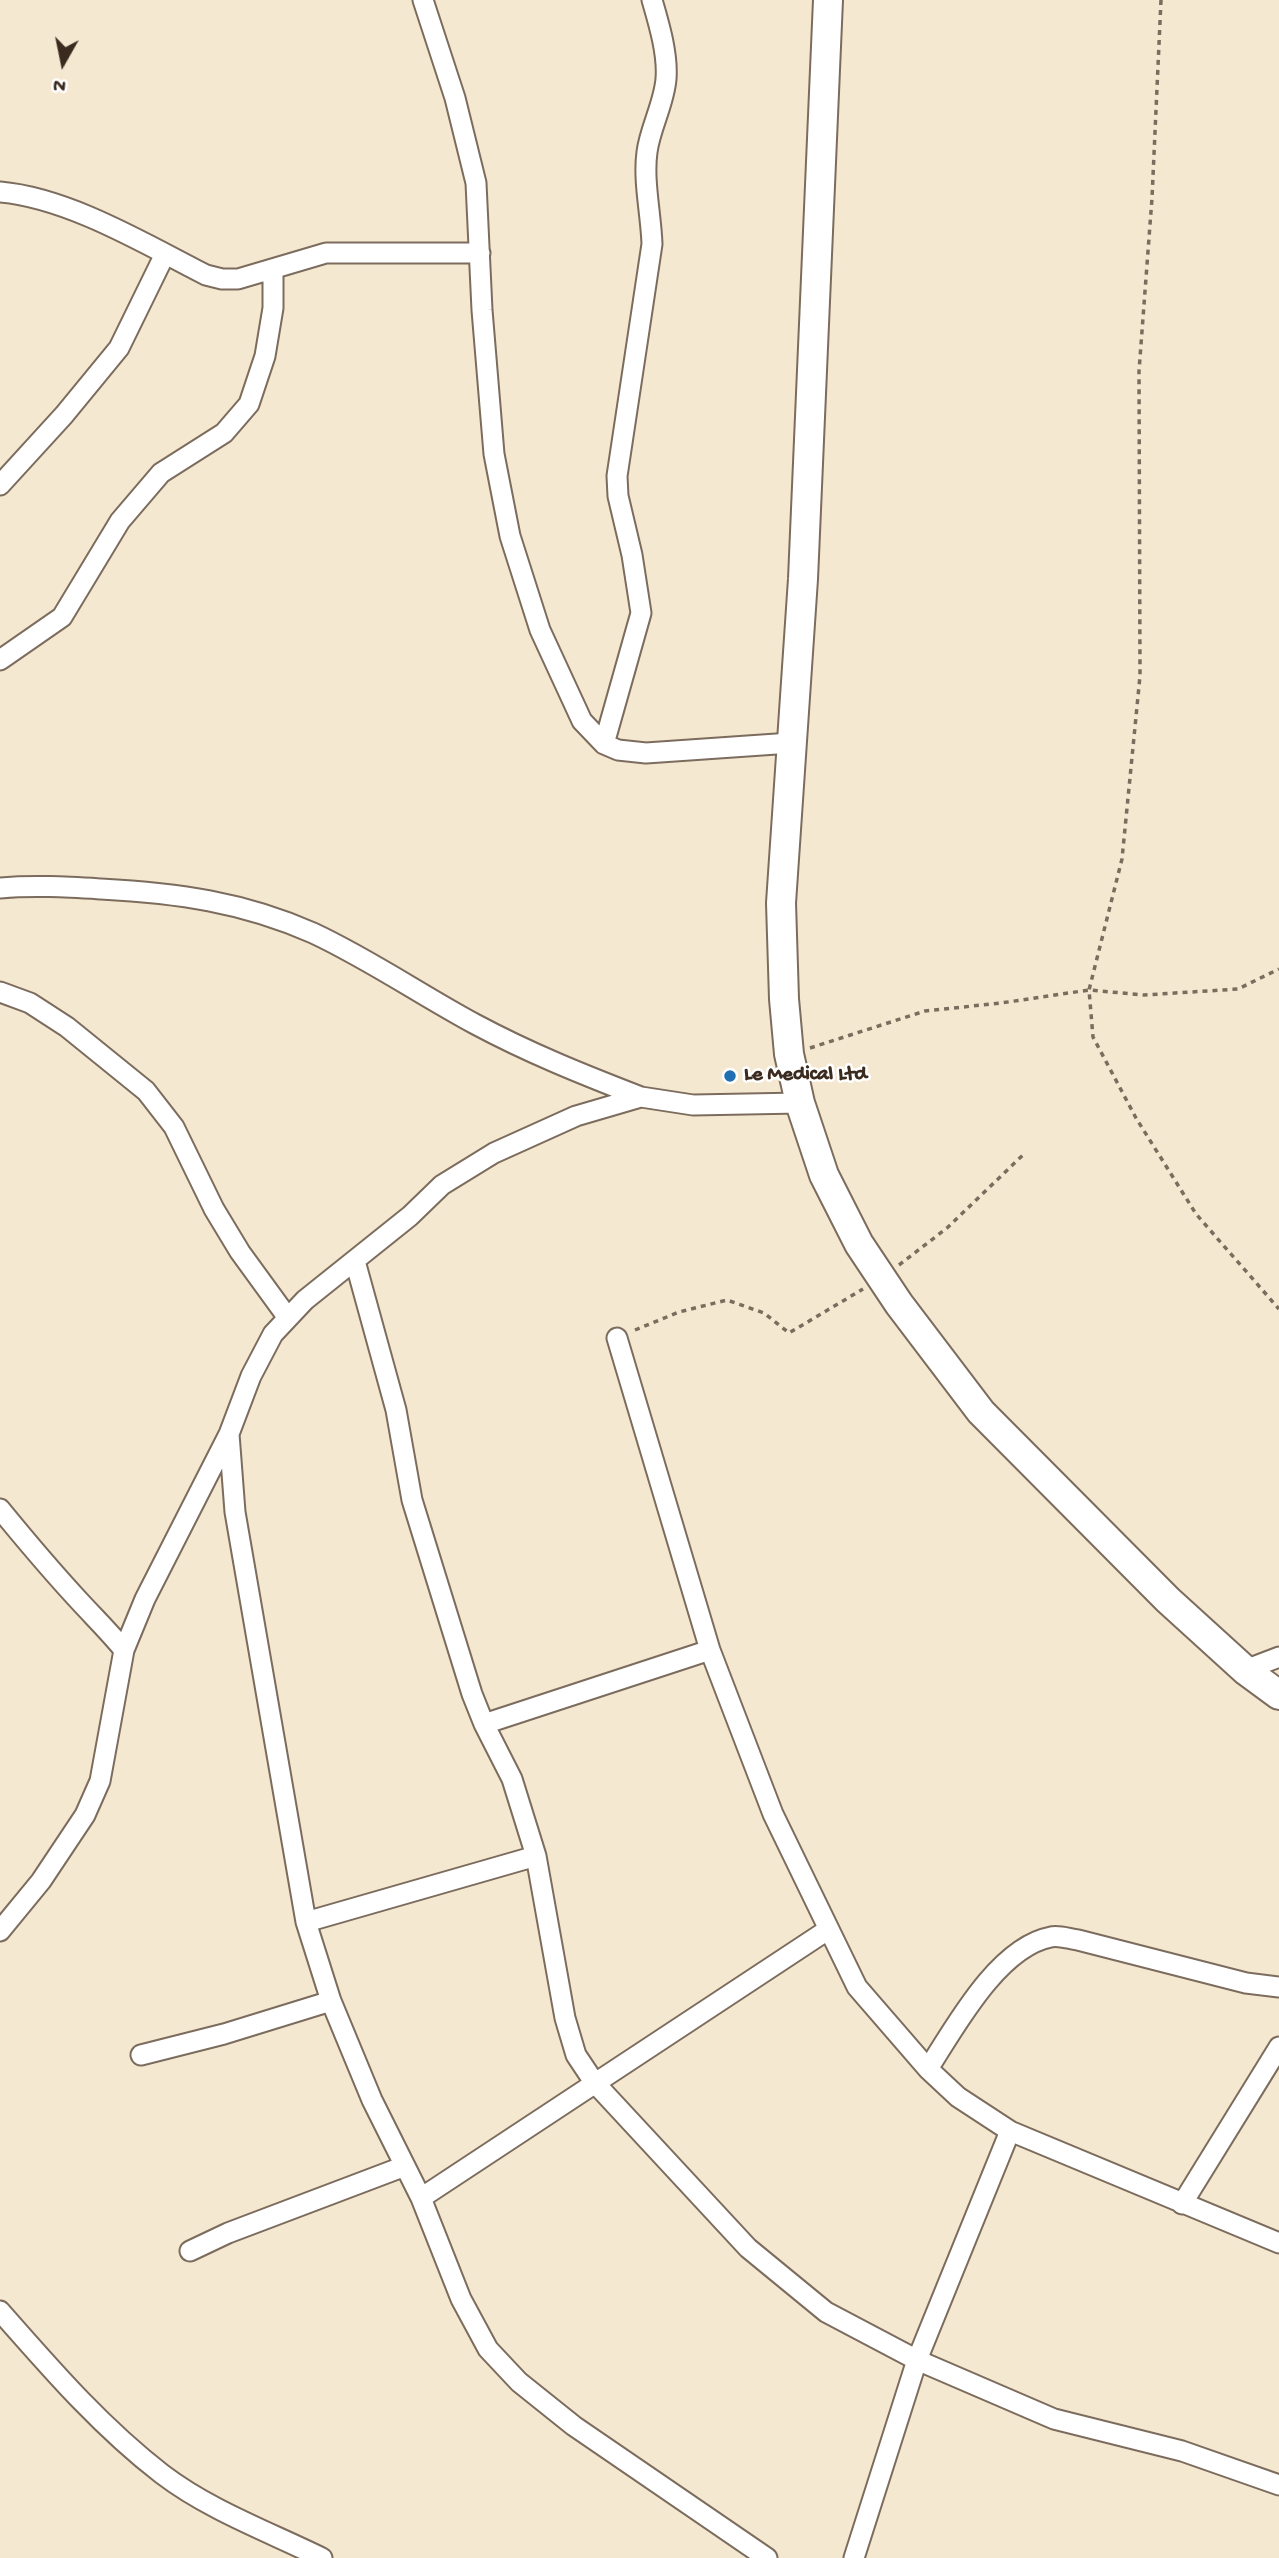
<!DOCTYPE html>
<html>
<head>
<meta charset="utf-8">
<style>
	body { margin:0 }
	#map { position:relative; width:1279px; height:2558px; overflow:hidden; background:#f5e8d1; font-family:"Gochi Hand",sans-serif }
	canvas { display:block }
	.north { position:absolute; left:28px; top:28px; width:70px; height:70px; -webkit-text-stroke:5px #fff; paint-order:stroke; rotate:189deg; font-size:19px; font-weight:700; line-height:28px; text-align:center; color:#3b2a1e }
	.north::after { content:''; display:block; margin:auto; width:24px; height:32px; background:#3b2a1e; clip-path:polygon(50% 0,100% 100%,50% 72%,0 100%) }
</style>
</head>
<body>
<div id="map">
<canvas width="1279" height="2558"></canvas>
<div class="north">N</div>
</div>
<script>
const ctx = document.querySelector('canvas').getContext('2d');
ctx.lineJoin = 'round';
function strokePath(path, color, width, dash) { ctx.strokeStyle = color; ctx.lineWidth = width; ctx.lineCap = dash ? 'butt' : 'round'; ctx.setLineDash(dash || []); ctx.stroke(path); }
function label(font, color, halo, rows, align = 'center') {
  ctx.font = font + ' "Gochi Hand",sans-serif'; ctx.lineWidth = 5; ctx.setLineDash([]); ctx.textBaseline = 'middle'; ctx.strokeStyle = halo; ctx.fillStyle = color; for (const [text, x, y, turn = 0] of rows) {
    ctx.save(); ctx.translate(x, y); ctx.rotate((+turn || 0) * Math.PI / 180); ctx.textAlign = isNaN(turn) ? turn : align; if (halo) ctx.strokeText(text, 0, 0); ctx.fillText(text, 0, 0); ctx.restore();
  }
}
const minor = new Path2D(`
	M423,0L455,98L476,183L482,310L494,454L510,536L540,630L582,721L604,744L618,750L646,753L791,743
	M0,192C69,198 145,244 206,275L222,279H238L326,253H480
	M0,485L64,415L119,348L165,254
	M0,660L62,617L120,521L161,473L224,433L249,404L265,356L273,308V270
	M604,744L641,613L632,555L618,496L617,476L652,244C651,214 643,181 647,152C650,128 664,104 666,79C668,54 659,24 652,0
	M0,888C34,885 67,887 101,889C177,893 243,902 313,933C369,959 421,995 475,1024C529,1053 584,1075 641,1097
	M0,992L30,1003L67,1027L146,1091L174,1127L214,1209L240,1252L288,1318
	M355,1261L396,1410L412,1500L472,1694L484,1724L710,1650L773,1814L857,1987L928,2069L958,2097L1010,2131L1279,2243
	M617,1338L710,1650
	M229,1434L235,1512L306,1922L331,2001L372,2100L421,2198L461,2299L488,2349L519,2382L574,2426L767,2558
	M0,1509C27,1542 54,1574 83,1605C97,1620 111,1634 124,1650
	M1245,1670L1279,1657
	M484,1724L512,1779L536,1856L565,2018L576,2055L594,2082L748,2248L826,2312L917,2360L1054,2419L1182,2451L1279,2485
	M306,1922L536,1856
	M0,1931L41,1881L85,1815L100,1781L124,1650L145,1599L229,1434L251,1376L273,1334L305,1300L410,1216L442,1185L494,1153L576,1116L641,1097L693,1105L800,1103
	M141,2055L224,2034L331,2001
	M928,2069C955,2027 998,1947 1051,1937C1059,1935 1069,1939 1078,1940L1246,1983L1279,1987
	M421,2198L829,1929
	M1182,2204L1279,2047
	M190,2251L228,2233L405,2166
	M0,2311C51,2369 101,2427 162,2474C209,2510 269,2532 322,2558
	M854,2558L917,2360L1010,2131`);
const secondary = new Path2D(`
	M828,0L803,579L781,903L784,999L789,1054L800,1103L824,1175L859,1244L899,1304L981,1412L1168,1600L1245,1670L1279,1695`);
strokePath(minor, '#7c6c5d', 23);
strokePath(secondary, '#7c6c5d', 32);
strokePath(new Path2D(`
	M1161,0L1152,198L1139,371L1140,676L1122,859L1089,990L1093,1037L1136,1118L1196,1214L1279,1309
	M810,1048L925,1011L1001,1003L1089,990L1144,995L1238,989L1279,969
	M899,1265L947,1228L1025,1153
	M635,1330L679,1312L727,1300L764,1313L789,1333L863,1289`), '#7c6c5d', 3.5, [5, 5]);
strokePath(minor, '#fff', 19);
strokePath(secondary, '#fff', 28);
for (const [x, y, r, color] of [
	[730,1076,7,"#1f6fb2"]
]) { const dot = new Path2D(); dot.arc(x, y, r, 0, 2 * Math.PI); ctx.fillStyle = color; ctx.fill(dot); strokePath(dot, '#fff', 2.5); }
label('bold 21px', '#3b2a1e', '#fff', [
	["Le Medical Ltd",744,1076]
], 'left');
</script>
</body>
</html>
